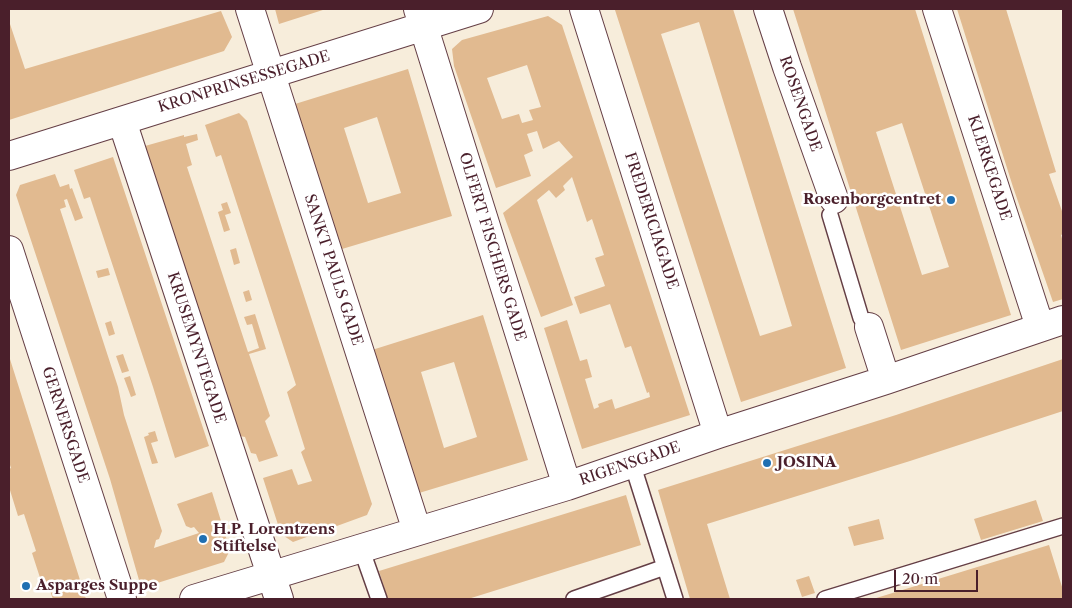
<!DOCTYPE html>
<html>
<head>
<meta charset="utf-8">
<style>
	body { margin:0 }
	#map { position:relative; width:1072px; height:608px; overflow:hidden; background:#f7eddb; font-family:"Libre Caslon Text",serif }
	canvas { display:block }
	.frame { position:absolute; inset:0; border:10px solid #4a1f2b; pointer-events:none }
	.scale { position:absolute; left:894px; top:570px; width:84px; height:22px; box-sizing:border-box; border:2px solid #4a1f2b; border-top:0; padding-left:6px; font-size:15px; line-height:18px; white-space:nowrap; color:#4a1f2b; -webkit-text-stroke:4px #fff; paint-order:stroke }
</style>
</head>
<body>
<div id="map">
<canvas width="1072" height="608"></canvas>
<div class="frame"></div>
<div class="scale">20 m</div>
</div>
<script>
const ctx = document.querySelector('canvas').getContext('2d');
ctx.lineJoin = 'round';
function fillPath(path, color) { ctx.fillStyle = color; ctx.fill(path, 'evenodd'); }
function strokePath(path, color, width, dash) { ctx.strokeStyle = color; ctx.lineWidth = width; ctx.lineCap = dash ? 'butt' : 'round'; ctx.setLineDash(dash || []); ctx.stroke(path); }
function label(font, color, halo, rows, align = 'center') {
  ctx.font = font + ' "Libre Caslon Text",serif'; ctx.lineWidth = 5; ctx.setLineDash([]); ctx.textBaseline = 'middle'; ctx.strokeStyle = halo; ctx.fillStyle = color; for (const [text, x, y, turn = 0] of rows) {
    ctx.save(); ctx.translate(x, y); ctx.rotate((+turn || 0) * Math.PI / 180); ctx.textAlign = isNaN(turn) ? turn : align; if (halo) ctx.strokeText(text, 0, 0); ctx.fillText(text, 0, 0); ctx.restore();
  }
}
fillPath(new Path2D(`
	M275,9H326L279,24Z
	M617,9H733L846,368L741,402L615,10ZM699,22L792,326L760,336L661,34Z
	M793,9H915L1011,315L901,350ZM902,123L949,267L922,275L876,132Z
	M957,9H1006L1056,172L1049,174L1063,214V234L1061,235L1063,242V299L1053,302L1013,187Z
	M221,11L232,37L224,51L9,120V21L25,69Z
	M548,16L562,25L690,415L582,449L544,328L567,320L580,361L587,359L592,377L585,379L594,409L599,407L598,404L612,399L615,409L650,397L649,392L647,393L631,346L625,348L610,304L580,314L574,297L605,286L595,258L604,255L592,219L587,222L572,177L563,186L565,190L556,198L549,190L537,200L573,305L541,317L503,213L573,157L559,141L543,149L537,131L527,134L533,151L524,155L531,176L496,188L454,66L452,49L462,40ZM527,65L541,107L529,110L533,120L522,123L519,114L502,119L487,78Z
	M408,69L452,216L342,249L295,104ZM377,117L401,193L368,203L344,128Z
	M239,113L247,121L372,504L367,515L293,542L281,534L263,478L292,469L298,485L312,481L301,452L305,449L287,392L296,385L221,155L216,157L205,125Z
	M197,134L198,140L186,144L192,165L187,167L202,212L248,352L259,348L252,324L247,325L244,317L255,314L266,349L249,354L270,416L265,421L278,456L259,462L256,454L251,453L245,437L240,436L145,146L184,135V137Z
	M113,157L209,446L175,458L153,387L90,197L84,199L74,170Z
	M55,174L60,187L69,184L70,189L72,188L83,218L75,221L67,199L64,200L66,207L60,209L118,387L124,415L162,531L159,539L156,540L154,548L199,533L194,527L191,528L186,526L177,504L212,492L230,550L224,562L151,585L139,580L110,479L16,195L20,185Z
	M227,202L231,213L225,215L230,230L224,232L218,212L223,210L221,204Z
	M236,248L240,263L234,265L230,250Z
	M108,268L110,275L98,278L96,271Z
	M249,290L252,300L246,302L243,292Z
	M483,315L528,460L419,493L372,350ZM454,362L477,437L444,448L421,372Z
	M111,321L115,334L109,336L105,323Z
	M123,354L129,371L122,373L116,356Z
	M9,356L86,599H53L49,588L44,590L32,553L36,551L24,514L18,516L9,487V469L11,468L9,462Z
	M1063,359V411L910,461L707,524L730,599H690L658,490L896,415Z
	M130,376L136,395L131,397L124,378Z
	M155,431L158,441L151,443L158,463L152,464L144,437L149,435L148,433Z
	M626,495L641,545L468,599H388L379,571Z
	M1036,500L1043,521L981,540L974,519Z
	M879,519L884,539L854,546L848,527Z
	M1049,545L1063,590V599H873Z
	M809,576L815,593L802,597L796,580Z`), '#e1ba90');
const lane = new Path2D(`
	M830,215L861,318L869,327
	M632,463L675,599
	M361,548L379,599
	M574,599L665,567
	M825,599L1063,526`);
const street = new Path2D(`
	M250,9L417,531
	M418,9L567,486
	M584,9L718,434
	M768,9L787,67L834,199
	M937,9L1040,327
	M122,121L279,599
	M9,156L479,9
	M9,250L122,599
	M869,327L886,380
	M194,599L567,486L718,434L886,380L1063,320`);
strokePath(lane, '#643e45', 18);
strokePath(street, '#643e45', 30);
strokePath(lane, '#fff', 15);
strokePath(street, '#fff', 28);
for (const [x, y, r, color] of [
	[951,200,5,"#1f6fb2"],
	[767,463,5,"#1f6fb2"],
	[203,539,5,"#1f6fb2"],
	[26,586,5,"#1f6fb2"]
]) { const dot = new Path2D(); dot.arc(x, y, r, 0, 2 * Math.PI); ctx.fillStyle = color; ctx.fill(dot); strokePath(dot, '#fff', 2); }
label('15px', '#4a1f2b', '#fff', [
	["KRONPRINSESSEGADE",244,82,-17],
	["ROSENGADE",800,104,71],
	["KLERKEGADE",989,168,72],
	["FREDERICIAGADE",651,221,72],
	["OLFERT FISCHERS GADE",492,247,73],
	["SANKT PAULS GADE",333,270,72],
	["KRUSEMYNTEGADE",196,348,72],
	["GERNERSGADE",65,425,72],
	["RIGENSGADE",630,464,-19]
]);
label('bold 15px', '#4a1f2b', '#fff', [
	["Rosenborgcentret",941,200,"right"],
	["JOSINA",777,463],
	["H.P. Lorentzens",213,530],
	["Stiftelse",213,547],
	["Asparges Suppe",36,586]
], 'left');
</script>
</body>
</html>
